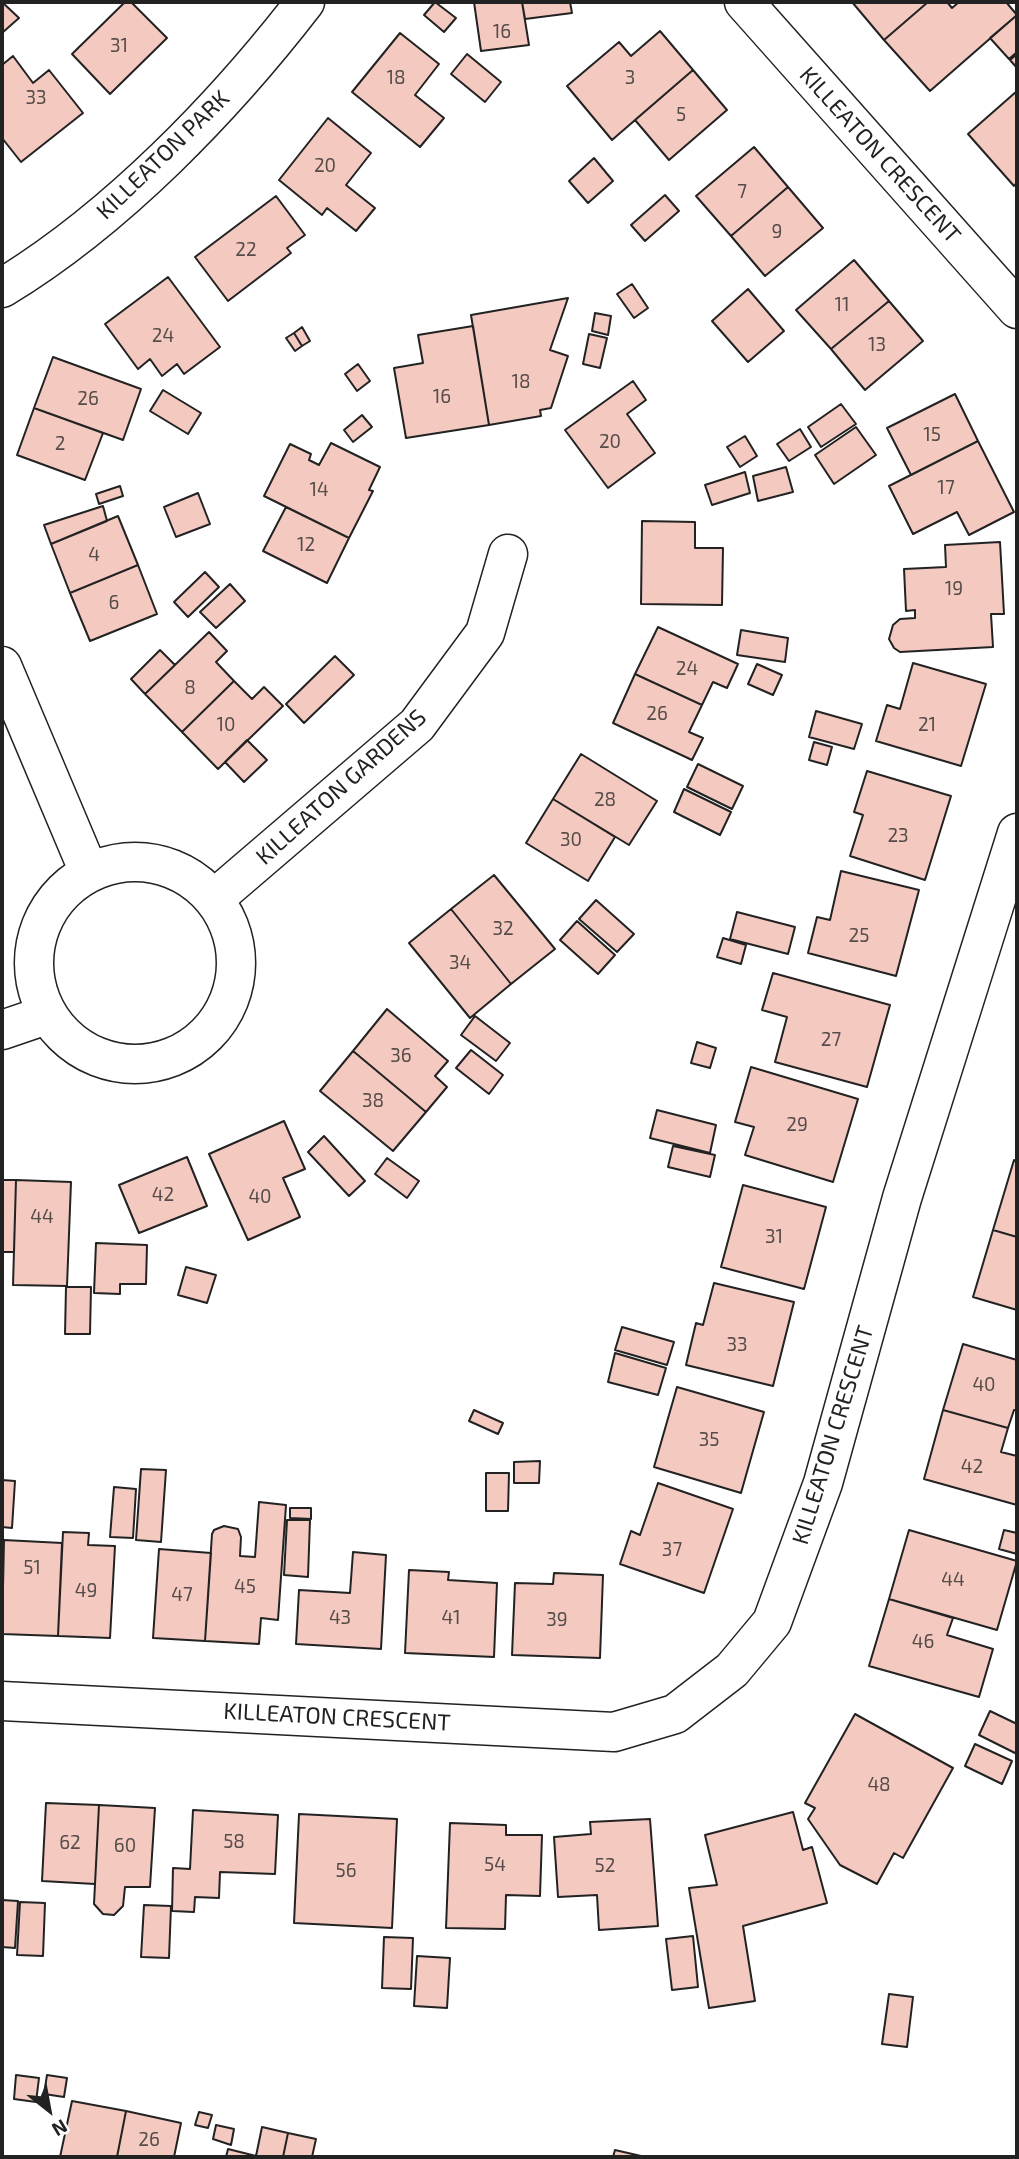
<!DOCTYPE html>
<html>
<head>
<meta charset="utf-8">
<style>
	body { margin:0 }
	#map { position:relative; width:1019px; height:2159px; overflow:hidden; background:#fff; font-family:"Exo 2",sans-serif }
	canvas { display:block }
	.frame { position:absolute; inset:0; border:4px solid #222; pointer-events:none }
	.north { position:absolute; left:14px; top:2075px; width:70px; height:70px; -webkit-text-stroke:5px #fff; paint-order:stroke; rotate:149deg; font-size:19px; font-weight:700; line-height:28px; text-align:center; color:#222 }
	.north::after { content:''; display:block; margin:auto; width:24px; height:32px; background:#222; clip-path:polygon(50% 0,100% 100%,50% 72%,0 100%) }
</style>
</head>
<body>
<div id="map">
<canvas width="1019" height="2159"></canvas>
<div class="frame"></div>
<div class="north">N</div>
</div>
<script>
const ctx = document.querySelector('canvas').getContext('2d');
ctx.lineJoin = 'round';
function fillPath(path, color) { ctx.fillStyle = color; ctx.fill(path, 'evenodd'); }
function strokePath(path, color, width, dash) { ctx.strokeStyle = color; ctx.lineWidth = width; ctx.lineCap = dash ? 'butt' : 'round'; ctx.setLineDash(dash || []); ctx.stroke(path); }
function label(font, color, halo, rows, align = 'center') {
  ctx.font = font + ' "Exo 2",sans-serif'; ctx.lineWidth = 5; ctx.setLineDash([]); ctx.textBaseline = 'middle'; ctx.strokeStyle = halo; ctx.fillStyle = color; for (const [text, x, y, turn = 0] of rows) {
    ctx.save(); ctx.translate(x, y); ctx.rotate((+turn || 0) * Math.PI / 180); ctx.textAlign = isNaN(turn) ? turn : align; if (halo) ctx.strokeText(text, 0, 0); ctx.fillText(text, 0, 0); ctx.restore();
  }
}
const building = new Path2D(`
	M2,2L19,18L2,33Z
	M125,2H131L167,38L110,94L72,54Z
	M435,2L456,18L444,32L424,15Z
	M474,2H522L529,45L481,51Z
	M522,2H570L572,13L525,19Z
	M852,2H928L884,40Z
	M928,2H947L952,8L959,2H1006L1017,15L930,91L884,40Z
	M1017,15V52L1009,59L990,38Z
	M660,31L693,70L612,140L567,86L619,42L631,56Z
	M400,33L439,64L415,95L444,118L420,147L352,92Z
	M467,54L501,82L485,102L451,74Z
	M1017,54V68L1010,60Z
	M13,56L33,83L49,70L83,113L21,162L2,138V65Z
	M693,70L727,110L669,160L635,120Z
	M1017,91V182L1014,186L968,134Z
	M328,118L371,153L346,185L375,208L356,231L327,208L322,215L279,180Z
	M754,147L788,187L731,236L696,196Z
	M594,158L613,181L588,203L569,181Z
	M788,187L823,228L765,276L731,236Z
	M665,195L679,211L645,241L631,225Z
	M276,196L305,235L287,248L291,253L228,301L195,257Z
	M854,260L889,301L831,349L796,310Z
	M168,277L220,347L184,374L177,364L162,376L150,359L138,369L105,324Z
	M632,284L648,308L634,318L617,294Z
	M748,289L784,331L748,362L712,321Z
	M568,298L550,350L568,356L551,408L540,410L541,416L489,425L471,315Z
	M889,301L923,341L865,390L831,349Z
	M595,313L611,316L608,335L592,331Z
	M473,326L489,425L406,438L394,368L423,363L418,335Z
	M302,327L310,341L302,346L294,333Z
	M294,333L302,346L295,351L286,338Z
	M589,334L607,338L600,368L583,364Z
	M53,357L141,389L123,440L34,408Z
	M358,364L370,381L357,391L345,374Z
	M633,381L646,400L627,414L655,453L608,488L565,430Z
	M163,390L201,413L188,434L150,411Z
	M955,394L978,441L911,475L887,428Z
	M841,404L856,424L821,447L808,427Z
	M34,408L103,433L85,480L17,455Z
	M362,415L372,427L353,442L344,430Z
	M856,427L876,455L834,484L815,455Z
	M800,429L811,447L789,461L777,444Z
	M745,436L757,456L740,467L727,447Z
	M978,441L1014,512L969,535L957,512L913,534L889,486Z
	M331,443L380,467L369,490L373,491L349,538L264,496L290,444L311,454L309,460L319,465Z
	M786,467L793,492L758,501L753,476Z
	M745,472L750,493L712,505L705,485Z
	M120,486L123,496L99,504L96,494Z
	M198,493L210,524L176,537L164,507Z
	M103,506L107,521L51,544L44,525Z
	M286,507L349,538L327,583L263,551Z
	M118,516L138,565L70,593L51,544Z
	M642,521L695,522V548H723L722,605L641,604Z
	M1000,542L1004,614H991L993,647L900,652L894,648L889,639L893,625L900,619L915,618V610L906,611L904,569L946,567L945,545Z
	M138,565L157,614L90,641L70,593Z
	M205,572L219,587L188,617L174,602Z
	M230,584L245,601L216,628L200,612Z
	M658,627L738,664L727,688L713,682L702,705L635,674Z
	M741,630L788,638L785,662L737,655Z
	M209,632L227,651L216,662L234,681L182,732L145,694Z
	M160,650L175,665L145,694L131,679Z
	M335,656L354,675L304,723L286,704Z
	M913,663L986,684L961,766L876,741L887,705L900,709Z
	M757,664L782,675L773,695L748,684Z
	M635,674L702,705L689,732L703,738L692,760L613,723Z
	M234,681L252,699L264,687L283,706L218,769L182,732Z
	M816,711L862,724L854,749L809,737Z
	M247,740L267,760L244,782L225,762Z
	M814,742L832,747L827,765L809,760Z
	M581,754L657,801L629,845L553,799Z
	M698,764L743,786L732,809L687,787Z
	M867,771L951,796L925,880L850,856L863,815L854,812Z
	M684,789L731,812L720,835L674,812Z
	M553,799L615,837L588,881L526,843Z
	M841,871L919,890L896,976L808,953L817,917L830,920Z
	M494,875L555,949L511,984L451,909Z
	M596,900L634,934L617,952L579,919Z
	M451,909L511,984L470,1018L409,943Z
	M737,912L795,927L788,954L730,939Z
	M577,921L615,955L598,974L560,940Z
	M723,938L746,945L741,964L717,957Z
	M773,973L890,1005L867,1087L775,1062L787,1017L762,1010Z
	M387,1009L448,1061L435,1076L447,1087L426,1112L353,1051Z
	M475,1016L510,1043L496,1061L461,1035Z
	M697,1042L716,1048L710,1068L691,1063Z
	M471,1050L503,1075L489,1094L456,1068Z
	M353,1051L426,1112L393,1151L320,1091Z
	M751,1067L858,1099L833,1182L745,1155L754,1127L735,1122Z
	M657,1110L716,1125L710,1153L650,1138Z
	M284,1121L305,1169L283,1178L300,1217L248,1240L209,1154Z
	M324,1136L365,1181L349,1196L308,1152Z
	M673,1146L715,1155L710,1177L668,1167Z
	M187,1157L207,1206L139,1233L119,1185Z
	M387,1158L419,1181L407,1198L375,1174Z
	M1014,1160L1017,1162V1237L993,1230Z
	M2,1180H16L14,1252H2Z
	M16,1180L71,1182L67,1286L13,1285Z
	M743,1185L826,1207L804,1289L721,1267Z
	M993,1230L1017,1237V1310L973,1297Z
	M96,1243L147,1245L146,1284H120V1294L94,1293Z
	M186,1267L216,1275L207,1303L178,1295Z
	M714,1283L794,1302L773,1386L686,1365L696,1323L703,1325Z
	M66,1287H91L90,1334H65Z
	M622,1327L674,1342L667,1365L615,1350Z
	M963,1344L1017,1360V1410H1014L1008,1428L943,1410Z
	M615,1353L666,1368L658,1395L608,1382Z
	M677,1387L764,1412L741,1493L654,1467Z
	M474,1410L503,1423L498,1434L469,1421Z
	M943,1410L1008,1428L1001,1452L1017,1456V1505L924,1479Z
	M540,1461L539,1483H514V1462Z
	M141,1469L166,1470L161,1542L136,1540Z
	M486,1473H509L508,1511H486Z
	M2,1480L15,1481L12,1528L2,1527Z
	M658,1483L733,1509L704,1593L620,1564L631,1531L640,1535Z
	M114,1487L136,1489L133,1538L110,1537Z
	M259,1502L286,1505L278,1620L261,1618L259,1644L205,1641L212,1534L214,1530L224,1526L238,1529L241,1537L240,1556L255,1557Z
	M290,1508H311V1519L290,1518Z
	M287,1520H310L308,1577L284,1575Z
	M909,1530L1017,1561L997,1630L889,1599Z
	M1004,1530L1017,1533V1554L999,1549Z
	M63,1532L89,1533L88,1545L115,1546L110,1638L58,1636Z
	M4,1540L62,1543L58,1636L2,1634Z
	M159,1549L211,1553L205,1641L153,1638Z
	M353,1552L386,1555L381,1649L296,1644L299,1590L350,1593Z
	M409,1570L449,1572L448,1580L497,1583L494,1657L405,1653Z
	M554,1573L603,1575L600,1658L512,1655L515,1583L553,1584Z
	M889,1599L953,1618L947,1635L993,1649L979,1697L869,1666Z
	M990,1711L1017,1724V1754L979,1735Z
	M855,1714L953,1768L903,1858L894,1853L877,1884L840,1865L808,1819L815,1808L805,1803Z
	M975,1744L1012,1761L1002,1784L965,1766Z
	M46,1803L99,1805L95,1884L42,1881Z
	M99,1805L155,1808L150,1887H125L123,1906L114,1915L103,1914L94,1904Z
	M193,1810L278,1815L275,1874L220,1872L219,1898L195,1897L194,1912L172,1911L173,1868L190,1869Z
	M793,1812L803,1850L812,1847L827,1903L743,1926L755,2001L709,2008L689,1888L717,1885L705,1835Z
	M299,1814L397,1819L392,1928L294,1923Z
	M650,1819L658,1926L599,1930L597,1895L558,1897L554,1837L591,1834L590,1822Z
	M450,1823L506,1825V1835H542L540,1896L506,1895L505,1929L446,1928Z
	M2,1900L18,1901L15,1948L2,1947Z
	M20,1902L45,1903L43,1956L17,1955Z
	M144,1905L171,1906L169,1958L141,1957Z
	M693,1936L698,1987L672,1990L666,1939Z
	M384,1937L413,1938L411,1989L382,1988Z
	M417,1956L450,1958L447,2008L414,2006Z
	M889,1994L913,1997L907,2047L882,2044Z
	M16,2075L39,2078L36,2102L14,2099Z
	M47,2075L67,2078L64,2097L44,2094Z
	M72,2101L126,2111L117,2157H60Z
	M126,2111L181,2123L174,2157H117Z
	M199,2112L212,2115L208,2128L195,2125Z
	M216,2125L234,2129L231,2145L213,2139Z
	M262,2127L288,2133L283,2157H226L228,2149L256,2156Z
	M288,2133L316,2139L312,2157H283Z
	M615,2150L641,2156V2157H613Z`);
fillPath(building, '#f3c9c0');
strokePath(building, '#222', 2);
const street = new Path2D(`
	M744,2L1017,309
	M2,288C116,219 224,107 305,2
	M2,666L89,872
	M34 963a101 101 0 1 1 202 0a101 101 0 1 1-202 0Z
	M214,899L417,725L485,633L508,554
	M2,1030L46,1015
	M2,1701L614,1732L675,1714L732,1670L772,1622L823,1483L902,1198L1017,833`);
strokePath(street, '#222', 41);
strokePath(street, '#fff', 38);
label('19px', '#564c4a', null, [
	["16",502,32],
	["31",119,46],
	["18",396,78],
	["3",630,78],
	["33",36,98],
	["5",681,115],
	["20",325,166],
	["7",742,192],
	["9",777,232],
	["22",246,250],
	["11",842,305],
	["24",163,336],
	["13",877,345],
	["18",521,382],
	["16",442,397],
	["26",88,399],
	["15",932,435],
	["20",610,442],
	["2",60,444],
	["17",946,488],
	["14",319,490],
	["12",306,545],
	["4",94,555],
	["19",954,589],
	["6",114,603],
	["24",687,669],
	["8",190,688],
	["26",657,714],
	["10",226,725],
	["21",927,725],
	["28",605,800],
	["23",898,836],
	["30",571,840],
	["32",503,929],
	["25",859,936],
	["34",460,963],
	["27",831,1040],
	["36",401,1056],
	["38",373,1101],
	["29",797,1125],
	["42",163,1195],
	["40",260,1197],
	["44",42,1217],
	["31",774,1237],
	["33",737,1345],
	["40",984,1385],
	["35",709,1440],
	["42",972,1467],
	["37",672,1550],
	["51",32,1568],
	["44",953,1580],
	["45",245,1587],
	["49",86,1591],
	["47",182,1595],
	["43",340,1618],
	["41",451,1618],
	["39",557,1620],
	["46",923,1642],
	["48",879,1785],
	["58",234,1842],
	["62",70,1843],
	["60",125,1846],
	["54",495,1865],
	["52",605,1866],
	["56",346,1871],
	["26",149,2140]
]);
label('23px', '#222', '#fff', [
	["KILLEATON PARK",163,155,-44],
	["KILLEATON CRESCENT",880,155,48],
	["KILLEATON GARDENS",341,787,-42],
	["KILLEATON CRESCENT",833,1435,-73],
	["KILLEATON CRESCENT",337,1717,3]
]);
</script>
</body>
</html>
